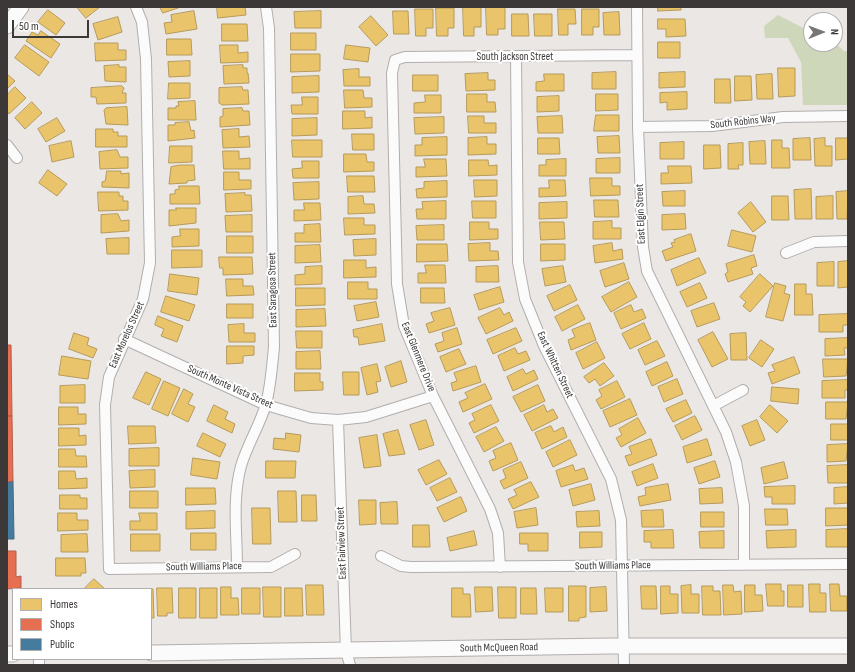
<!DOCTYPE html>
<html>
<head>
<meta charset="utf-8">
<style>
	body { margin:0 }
	#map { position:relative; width:855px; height:672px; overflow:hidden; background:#ebe7e5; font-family:"Sofia Sans Condensed",sans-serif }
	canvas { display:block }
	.frame { position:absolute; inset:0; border:8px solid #3b3837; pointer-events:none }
	.legend { position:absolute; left:12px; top:588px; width:140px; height:72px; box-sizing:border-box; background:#fff; border:1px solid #b1afaf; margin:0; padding:5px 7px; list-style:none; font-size:12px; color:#3b3837 }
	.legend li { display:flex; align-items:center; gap:8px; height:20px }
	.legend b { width:20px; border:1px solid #b1afaf }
	.north { position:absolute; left:803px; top:12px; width:40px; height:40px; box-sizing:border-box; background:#fff; border:1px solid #b1afaf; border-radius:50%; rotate:89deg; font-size:11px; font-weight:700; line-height:16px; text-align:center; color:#3b3837 }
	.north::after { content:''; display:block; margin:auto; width:14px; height:18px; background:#797574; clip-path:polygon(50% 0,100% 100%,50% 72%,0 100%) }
	.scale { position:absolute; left:12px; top:20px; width:77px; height:18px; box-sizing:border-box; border:2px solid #3b3837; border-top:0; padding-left:5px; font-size:12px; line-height:14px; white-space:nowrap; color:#3b3837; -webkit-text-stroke:3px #fff; paint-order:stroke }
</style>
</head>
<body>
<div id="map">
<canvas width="855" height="672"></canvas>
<div class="frame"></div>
<ul class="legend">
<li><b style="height:11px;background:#e9c46a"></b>Homes</li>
<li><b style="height:11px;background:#e76f51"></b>Shops</li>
<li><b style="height:11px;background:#457b9d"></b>Public</li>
</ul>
<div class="north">N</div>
<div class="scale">50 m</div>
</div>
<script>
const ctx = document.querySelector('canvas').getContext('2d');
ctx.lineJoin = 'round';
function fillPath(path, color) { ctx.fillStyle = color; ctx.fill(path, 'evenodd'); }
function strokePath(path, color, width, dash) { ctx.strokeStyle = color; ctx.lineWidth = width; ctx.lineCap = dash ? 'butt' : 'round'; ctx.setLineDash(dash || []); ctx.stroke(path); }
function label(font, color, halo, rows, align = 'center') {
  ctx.font = font + ' "Sofia Sans Condensed",sans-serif'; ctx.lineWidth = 4; ctx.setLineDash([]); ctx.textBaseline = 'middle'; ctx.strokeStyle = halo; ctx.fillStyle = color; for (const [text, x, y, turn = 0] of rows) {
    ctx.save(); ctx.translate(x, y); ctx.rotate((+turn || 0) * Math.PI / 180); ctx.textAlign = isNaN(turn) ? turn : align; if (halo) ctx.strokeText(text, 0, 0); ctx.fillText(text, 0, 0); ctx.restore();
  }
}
fillPath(new Path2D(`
	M778,15L811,32V44L835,43L844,51H848V105H803L801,62L788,38H765L764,26Z`), '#ced7ba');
const homes = new Path2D(`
	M77,7H100L86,18Z
	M160,7H181L163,13Z
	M217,7H245L246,15L218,18Z
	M463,7H481V27H474V36H464Z
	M486,7H505V29H498V35H487Z
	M658,7H681V10L658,11Z
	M436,8H454V28H448V36H437Z
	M415,9H433V28H426V36H416Z
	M558,9H575L576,24H568V35H559Z
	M582,9H599V27H593V35H582Z
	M48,10L65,23L56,35L38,22Z
	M194,11L197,29L166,34L164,23L172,22L171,15Z
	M321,11V28H295L294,12Z
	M393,11H408L409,34H394Z
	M619,12L620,35H604L603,13Z
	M512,14H528L529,36H512Z
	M534,14H552V36H535Z
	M371,16L388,35L376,46L359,27Z
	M118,17L122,32L98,40L93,24Z
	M658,19H685L686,36L666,37V29H658Z
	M222,24H247L248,41H222Z
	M41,31L60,44L51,58L26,41L32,32L38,35Z
	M291,33H316V50H291Z
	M167,39H191L192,55H167Z
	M658,42H680V58H658Z
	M95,43H118V50H126V60L96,61Z
	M25,45L49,62L39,76L15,58Z
	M220,45H238V53L248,52V62L221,63Z
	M346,45L370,48L368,62L344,59Z
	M291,54H320V71L291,72Z
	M190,61V76L169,77L168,62Z
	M119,65V67H126V82L105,81L104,66Z
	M243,65V68H247V73H248L249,83L224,84L223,66Z
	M778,68H795V96L779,97Z
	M359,69V77H370V86H344L343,70Z
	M616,72V89H592V73Z
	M685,72V87L659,88V73Z
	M488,73V80H495V90L466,91L465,74Z
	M7,74L15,81L7,89Z
	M544,74H564V91H536V82L544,81Z
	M772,74L773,99H757L756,75Z
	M413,75H438V91H413Z
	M319,76V92L292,93V77Z
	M735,76H751L752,100L735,101Z
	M715,79H730L731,103H715Z
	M169,83H190V98L168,99Z
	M122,86L124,88L122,93H126V103L97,104L96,97H91V88Z
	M15,87L26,98L9,114L7,111V95Z
	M242,87L243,90H248L249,104L222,105L219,103V88Z
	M344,90H363L364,98H372V107L345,108Z
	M687,92V109L667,110V102L660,103V93Z
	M467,94H487V102H495L496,112H467Z
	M596,94H618V110L596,111Z
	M425,95H441V113H414V103L425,102Z
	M559,96V111L537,112V97Z
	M302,97H318V114H292L291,105H302Z
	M195,101L196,120H168V108H176V106H179L178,102Z
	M32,102L42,113L25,129L15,118Z
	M127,107L128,125L106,124L104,110L106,108Z
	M242,108L243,111H249L250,125L220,127V117L223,116V109Z
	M343,111H365V118L372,117V128L343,129Z
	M596,115H619V131H594Z
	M468,116H484V123H496V133H469Z
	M562,116L563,133H538L537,117Z
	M444,117V133L415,134L414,118Z
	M57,118L65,131L46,142L38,129Z
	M317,118V135L292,136V119Z
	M189,122L191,131L194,130L195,138L168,141V125H175V123Z
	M96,129H113V132H118V136H127V147H96Z
	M239,129V137L249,136L250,147L223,148L222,130Z
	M352,134H374V150H353Z
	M619,136L620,153H598L597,137Z
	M447,137V155L415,156V145H422V138Z
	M487,137V144H496V154L468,155V138Z
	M538,138H559L560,154H538Z
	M810,138L811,160H793V139Z
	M825,138V146H832V166H815L814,139Z
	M836,138H848V159L836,160Z
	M292,140H322V157H293Z
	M772,140H782V148H789L790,168H772Z
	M71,141L74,157L52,162L49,146Z
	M765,141L766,164H750L749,142Z
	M684,142V159H660V143Z
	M743,143V165H738L739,169H728V144Z
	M704,145H720L721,168L704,169Z
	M170,146H192V162L169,163Z
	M117,150L120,157H128V168L100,169L99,152Z
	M223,151H239V159L250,158V169H224Z
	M344,154H366L367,162H374V171L344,172Z
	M620,158V173H596V159Z
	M424,159H446L447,176L416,177V167H425Z
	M566,159V176H539V165H546V160Z
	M469,160H488L489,166L497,165V175L469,176Z
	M302,161H319V178H293L292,169L302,168Z
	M180,165H194L195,180L187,181V183L169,184L171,167Z
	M668,166H691L692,183L661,184V173H668Z
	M48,170L67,184L57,196L39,183Z
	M107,171H121V174L129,173V188L102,187V182L105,181Z
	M224,172H239V180H251V189L224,190Z
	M347,176H374L375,192H348Z
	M590,178H612V186H620V195L591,196Z
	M474,180H497V196L475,197Z
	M549,180H565L566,196L539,197V188H549Z
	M447,181V197L417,198L416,189L424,188V182Z
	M319,182V199L294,200L293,183Z
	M179,186H199L200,204H170V194H175V190L179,189Z
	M811,189L812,219H795L794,190Z
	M685,191V206H663L662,192Z
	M848,191L847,219H837L836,192Z
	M98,192H119V196H123V201H128V210L99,211Z
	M245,193V195H251L252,211L226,212L225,194Z
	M363,196L364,204H374L375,213L348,214V197Z
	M772,196H788L789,220H772Z
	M833,196V219H816V197Z
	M594,200H618L619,217H595Z
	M446,201V219H417L416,209H423L422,202Z
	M472,201H496V218H473Z
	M567,202V218L539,219V203Z
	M751,202L766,222L753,232L738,213Z
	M304,203H320L321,220L294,221V210H304Z
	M176,208H196V223L169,226V210H176Z
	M118,214L121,221L129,220V231L101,233V215Z
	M685,214L686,229L662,230V215Z
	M252,215V232H226L225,216Z
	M344,218H364V225H375V234L345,235Z
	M612,221V228H621V239H593V222Z
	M470,222H489V229H498V239L470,240Z
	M540,222H564L565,239L541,240Z
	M320,224L321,242H295V233H304V225Z
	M444,225V240H417L416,226Z
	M180,229H199V246L172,247V237L180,236Z
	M732,230L756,236L752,252L728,246Z
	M691,234L696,251L666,261L662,251L673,247L671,243L675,242L674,240Z
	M227,236H253V253H227Z
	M129,238V254H107L106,239Z
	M376,239V255L354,256L353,240Z
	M490,243V251H498L499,260L469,261L468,244Z
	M612,243L613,251L622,249L623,259L595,263L593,246Z
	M417,244H447L448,261L417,262Z
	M541,244H565V260L541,261Z
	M320,245L321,262L295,263V246Z
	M172,250H202V267L172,268Z
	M754,255L757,266L751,268L753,274L728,282L725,274L728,272L726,264Z
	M219,257H252L253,274L223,275V268H220Z
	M699,258L706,273L677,286L671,270Z
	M344,260H366V268L376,267V277L344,278Z
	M848,261V287L838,288V262Z
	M834,262V286H817V263Z
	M624,263L629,279L605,287L600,271Z
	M425,265H445L446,283H418V273H426Z
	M322,266V284L295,285V275L305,274V267Z
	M498,266L499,282H476V267Z
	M563,266L566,282L545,286L542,269Z
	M170,274L199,278L197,295L168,291Z
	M760,274L773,286L750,312L743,306L746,302L740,297Z
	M226,279H243V286H253L254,295L227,296Z
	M348,282H368V289H377V299H348Z
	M629,282L637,297L611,312L602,297Z
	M700,283L707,298L687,307L680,292Z
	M775,283L786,286L784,293L790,295L783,321L766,317Z
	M795,284H806V294H812L813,315H795Z
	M570,285L577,300L554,311L547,296Z
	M500,287L504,302L479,310L474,295Z
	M296,288H325V305L296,306Z
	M421,288H444L445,303H421Z
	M166,296L195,305L189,321L161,312Z
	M376,302L379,317L357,321L354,306Z
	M714,303L720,319L697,327L691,311Z
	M227,304H253V318H227Z
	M578,305L585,319L562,331L555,317Z
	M631,305L634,312L642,309L646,318L621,329L614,313Z
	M450,308L455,325L429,333L426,324L434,321L431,313Z
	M500,308L504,315L509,312L513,321L486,334L478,318Z
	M325,309L326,326L296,327V310Z
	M848,314V325H843V332H819V315Z
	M158,316L183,326L177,342L161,336L164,329L155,325Z
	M590,323L596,340L571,350L568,340L575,337L572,330Z
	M644,323L651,339L630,349L622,334Z
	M244,324V333H255V342H229L228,325Z
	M382,324L385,341L359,345L358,337H354L353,330Z
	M457,328L462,344L438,352L435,344L444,341L442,333Z
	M516,328L522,341L493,354L487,340Z
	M296,331H322V348H297Z
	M713,332L728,359L712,367L698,340Z
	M74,333L89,338L87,345L97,349L93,358L69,349Z
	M746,333L747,360H731L730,334Z
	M848,338V348H844L845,355L825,356V339Z
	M761,340L774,349L762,367L749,358Z
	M657,341L665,356L645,365L638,350Z
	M597,342L605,358L583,369L576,353Z
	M227,346H254V355L243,356V363L227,364Z
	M515,348L518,354L526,351L530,360L504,371L498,356Z
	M459,349L466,364L446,372L440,357Z
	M320,351L321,369H296V352Z
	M62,356L91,361L88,379L59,375Z
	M794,357L800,373L772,384L768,373L775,371L772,365Z
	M823,359H848L846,376L824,377Z
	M401,361L407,382L391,387L385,367Z
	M667,362L673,376L652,386L646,372Z
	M604,363L614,376L600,386L595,379L589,383L584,377Z
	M377,364L381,381L376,382L378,392L367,395L361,368Z
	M476,366L481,382L453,391L451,383L457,381L454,373Z
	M523,369L526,374L534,370L538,379L513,391L507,377Z
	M146,372L161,379L149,405L133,398Z
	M343,372H359V395H344Z
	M295,373H320V382H323V390L295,391Z
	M677,379L683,394L664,402L658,387Z
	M848,380V390H845V398H822V381Z
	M164,381L180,388L168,416L152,409Z
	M617,381L625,397L601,409L596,400L602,396L599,390Z
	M485,384L492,399L463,412L459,402L468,398L465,393Z
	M85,385V403H60V386Z
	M538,385L545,401L521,412L513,397Z
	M772,387L799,389L798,404L771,401Z
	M184,389L193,394L188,404L195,407L188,422L172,414Z
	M630,399L637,415L610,427L603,411Z
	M686,400L692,413L673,422L666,409Z
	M826,402H848L846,419H826Z
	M214,405L228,412L225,419L235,424L232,433L207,421Z
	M491,405L499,421L474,433L469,423L475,420L472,414Z
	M544,405L547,412L553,409L558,418L532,431L524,415Z
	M770,405L788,421L777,433L760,417Z
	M59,407H78V414H86V424L59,425Z
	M695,416L702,430L682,440L675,426Z
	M638,418L646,433L621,447L616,438L622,435L619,429Z
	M426,420L434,445L419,450L410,425Z
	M757,420L765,440L750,446L742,426Z
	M831,424H848V440H831Z
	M128,426H155L156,443L129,444Z
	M551,426L554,432L563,427L567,437L542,449L535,433Z
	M496,427L504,441L484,452L476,437Z
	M59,428H79V436L86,435V445L59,446Z
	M398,430L405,454L389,456L383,434Z
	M203,433L226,444L220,457L197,446Z
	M286,433L301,435L299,452L273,449L274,438L285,439Z
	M377,435L381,466L364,468L359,438Z
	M651,439L657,455L629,466L625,456L632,454L629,447Z
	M707,439L712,455L687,463L683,447Z
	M570,440L577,455L553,467L546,452Z
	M511,443L518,460L493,471L489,461L496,458L493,451Z
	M848,444L846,461L827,462V445Z
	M159,448V466H129V449Z
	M59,449H75L76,456H86L87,467H59Z
	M193,458L220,462L217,479L191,475Z
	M439,460L447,474L426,485L418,470Z
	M266,461H296L295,478H266Z
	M715,461L720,477L699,484L694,468Z
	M521,462L528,478L504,489L500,481L506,478L503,470Z
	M784,462L788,478L764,484L761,468Z
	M653,464L658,478L637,486L632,472Z
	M573,465L575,471L584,468L588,479L561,487L556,471Z
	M848,465V483H828L827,466Z
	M155,470V487L130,488L129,471Z
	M59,471H75L76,479L87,478V488L59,489Z
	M450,478L457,492L437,501L430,488Z
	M531,482L539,497L513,509L508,499L517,495L514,490Z
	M591,484L595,500L573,506L569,490Z
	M668,484L671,500L640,506L638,497L646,495L645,488Z
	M795,486V504H772V497H765L764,487Z
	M848,487V503L834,504V488Z
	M186,488H215L216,504L186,505Z
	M722,488L723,503L700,504L699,489Z
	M130,491H158V508H130Z
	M278,491H296L297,522H279Z
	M60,495H80V498H87V509H60Z
	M302,495H316L317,521H302Z
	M461,497L467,511L444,522L437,508Z
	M359,500H376V524L360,525Z
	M397,502L398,524H381L380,503Z
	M252,508H270L271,544H253Z
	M536,508L538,525L517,528L514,512Z
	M826,508H848V525L826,526Z
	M765,509H787L788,525H766Z
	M663,510L664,527H642L641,511Z
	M215,511V528L186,529V512Z
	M599,511L600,526L577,527L576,512Z
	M701,512H724V527H701Z
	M58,513H77V520H88V530L58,531Z
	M139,513H157V530H130V521H140Z
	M413,525H429L430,547H413Z
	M848,529V547H826V530Z
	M673,530L674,548H651V542H644V531Z
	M796,530V547L767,548L766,531Z
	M474,531L477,545L450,551L447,538Z
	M724,531V548H700L699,532Z
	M580,532H602V547L580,548Z
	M191,533H216V550H191Z
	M520,533H548V551H528V544H520Z
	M87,534L88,552H61V535Z
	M131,534H160V551H131Z
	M56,558H85L86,573H81V576H56Z
	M94,579L105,589H84Z
	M766,584H781V591H784V606H768Z
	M809,584H820V593H826V612H810Z
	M830,584H839L840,596H847V611H831Z
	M306,585H323L324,615H307Z
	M691,585V594H699V613H682L681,586Z
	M723,585H733L734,592L741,591L742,614L724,615Z
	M745,585H755V595H762L763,611L745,612Z
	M788,585H803V607H788Z
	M569,586H586V617L579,618V621H569Z
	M641,586H656L657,609H642Z
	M661,586H670V594H678V613L661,614Z
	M702,586H713V591H720L721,615H703Z
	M221,587H231V598H238L239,615H221Z
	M263,587H281V617H264Z
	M475,587H492L493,611L476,612Z
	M498,587H516V618H499Z
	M606,587L607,611L590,612V588Z
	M157,588H172L173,613H167V616H158Z
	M179,588H196V618H179Z
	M200,588H217V618H200Z
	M242,588H260V614H242Z
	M285,588H302L303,616H285Z
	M452,588H463V594H470L471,617H452Z
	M521,588H536L537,614H521Z
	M545,588H563V612H546Z
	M151,589H153L154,618H151Z`);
fillPath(homes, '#e9c46a');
strokePath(homes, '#b59a5b', 1);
const shops = new Path2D(`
	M7,345H11L12,416H7Z
	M7,416H12L13,482L7,483Z
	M7,551H16V577L21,576V588L7,589Z`);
fillPath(shops, '#e76f51');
strokePath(shops, '#b35e49', 1);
const public = new Path2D(`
	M13,482L14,539H7V483Z`);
fillPath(public, '#457b9d');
strokePath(public, '#42677e', 1);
const street = new Path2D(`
	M136,7L142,22L146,59L150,263L143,299L109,377L105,405L109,569L271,567L295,554
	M637,7L638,127L643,247L647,271L726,432L736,462L744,506V564
	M516,57L518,262L525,299L544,346L611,479L621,520L624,665
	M638,127L712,126L783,117L848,116
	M7,145L17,158
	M786,253L814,242L848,241
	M124,339L266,405L311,418L338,420L366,417L433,396
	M713,406L743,390
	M338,420L346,651L350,665
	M381,556L401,566L411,567L848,564
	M237,567C237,534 232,499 241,466C247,445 260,425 266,404C271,385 272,366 274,347L269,28L266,7
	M500,567L498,533L490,509L433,396L404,326L397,284L392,73L395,60L405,57L637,55
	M39,659V665`);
const secondary = new Path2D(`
	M7,26L21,7
	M151,653L610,646H848
	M7,654H13`);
strokePath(street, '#b1aead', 12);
strokePath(secondary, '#b1aead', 17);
strokePath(street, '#fcfbfb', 10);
strokePath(secondary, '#fcfbfb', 15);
label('11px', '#3b3837', '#fff', [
	["South Jackson Street",515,57],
	["South Robins Way",743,122,-6],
	["East Elgin Street",641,214,-92],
	["East Saragosa Street",273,290,-91],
	["East Morelos Street",127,335,-66],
	["East Glenmere Drive",418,357,68],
	["East Whitten Street",555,365,65],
	["South Monte Vista Street",230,387,24],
	["East Fairview Street",342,543,-92],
	["South Williams Place",613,566,-1],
	["South Williams Place",204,567,-1],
	["South McQueen Road",499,648,-1]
]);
</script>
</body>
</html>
